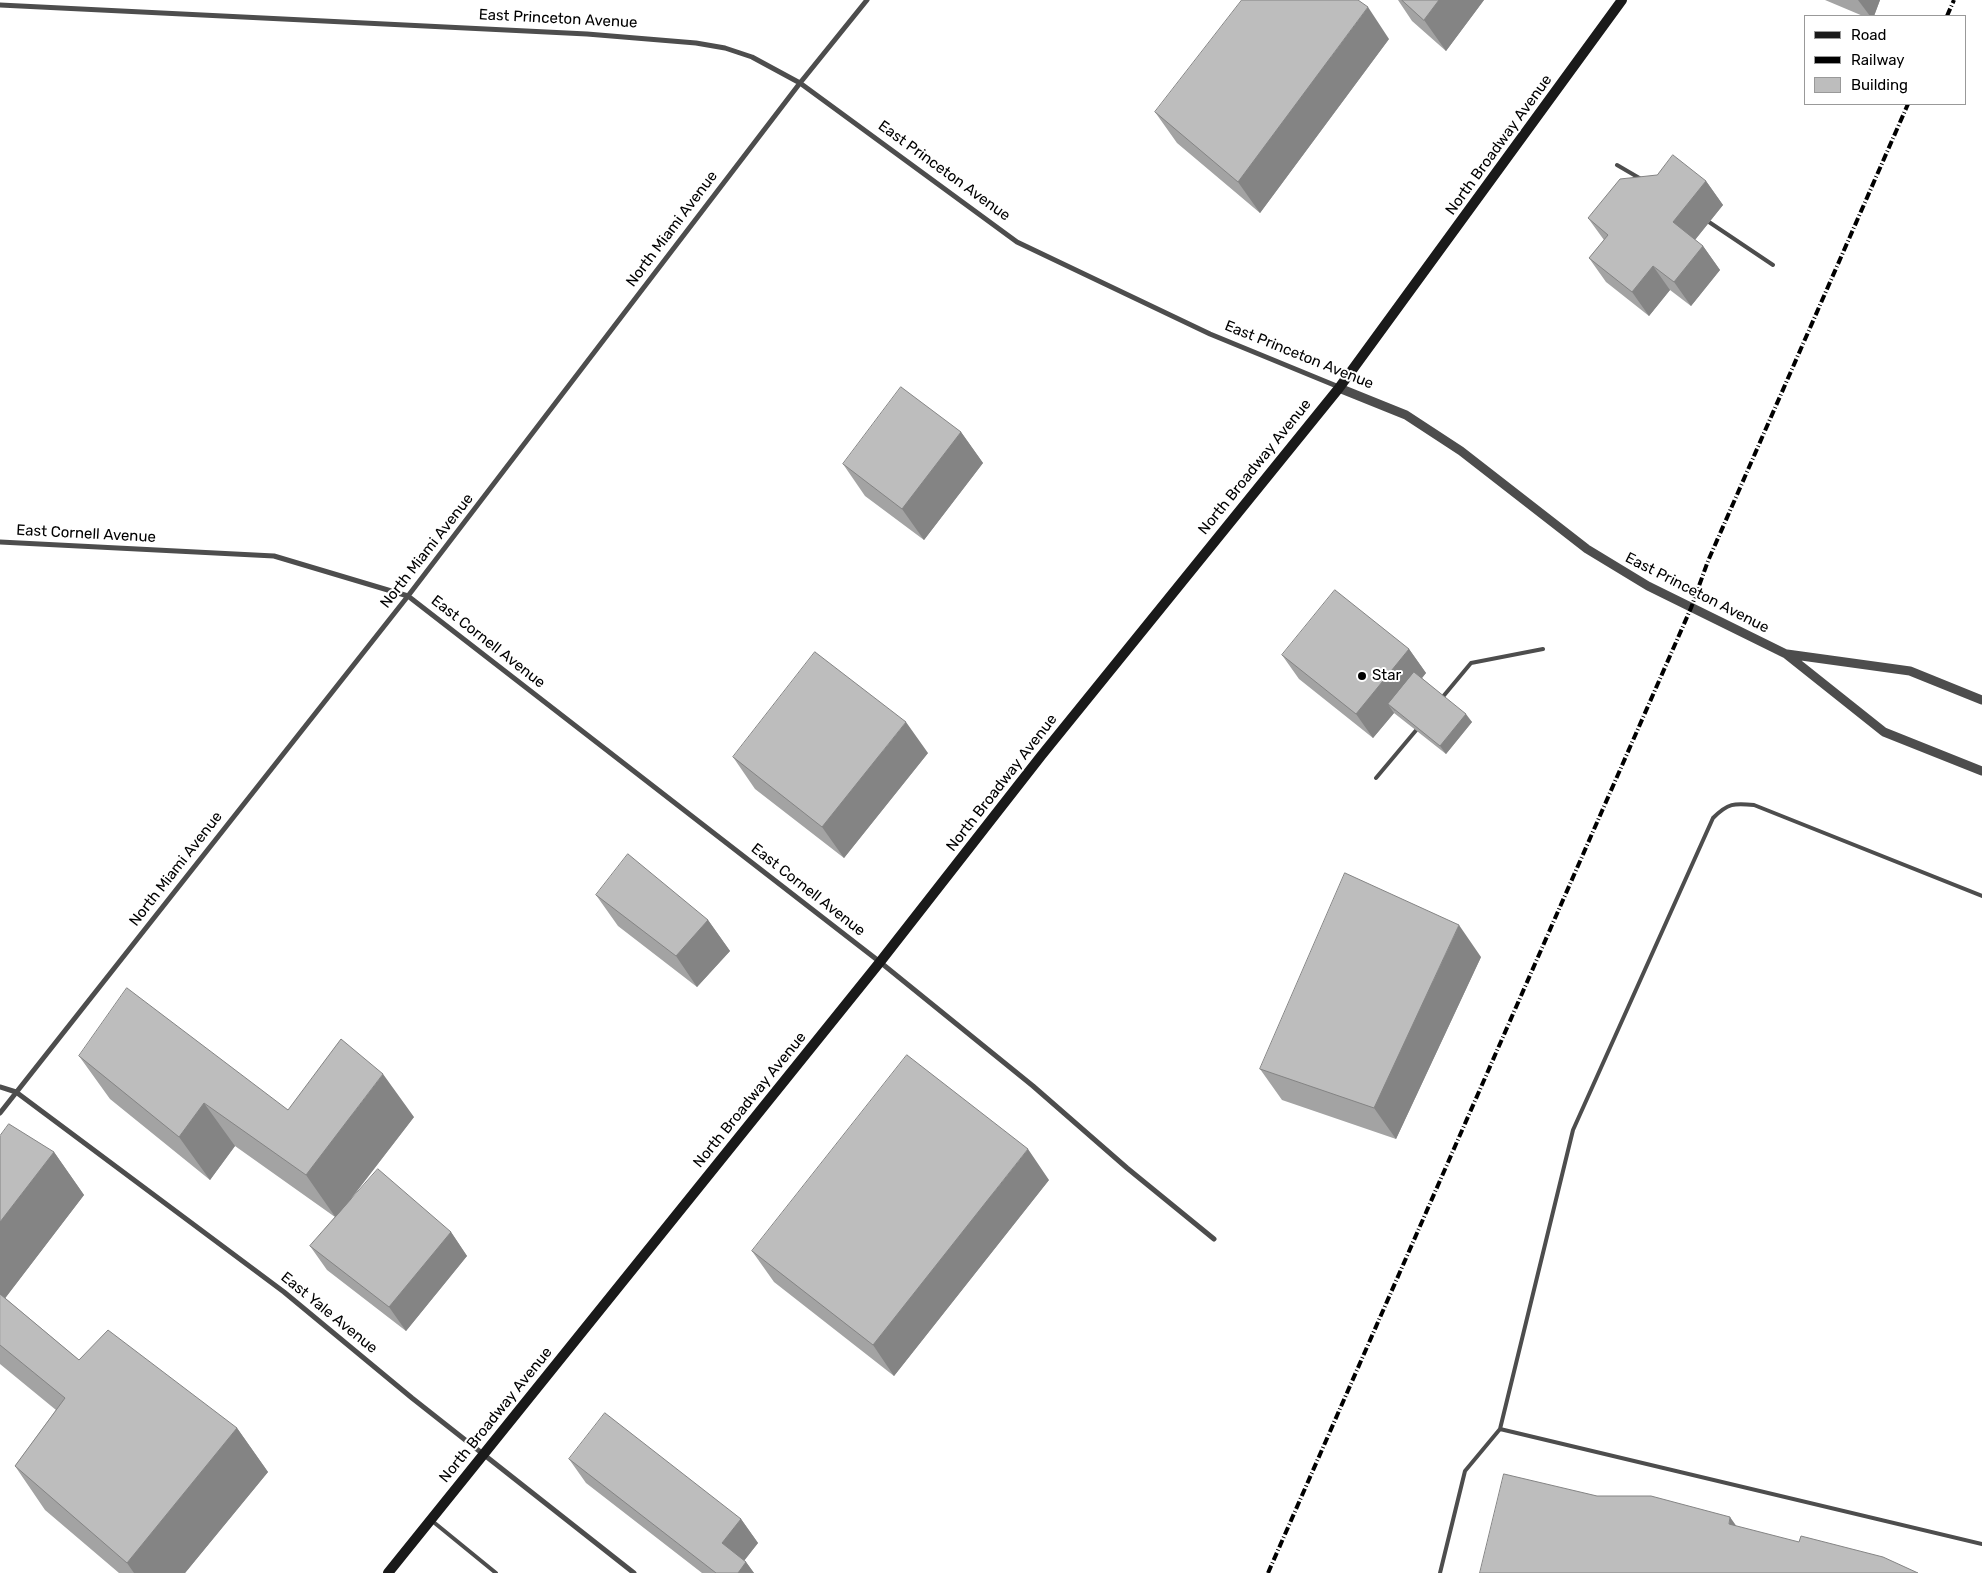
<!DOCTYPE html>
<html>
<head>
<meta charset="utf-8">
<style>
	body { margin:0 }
	#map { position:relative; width:1982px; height:1573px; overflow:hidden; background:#fff; font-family:Rubik,sans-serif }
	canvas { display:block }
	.legend { position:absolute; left:1804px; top:15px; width:162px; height:90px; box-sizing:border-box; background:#fff; border:1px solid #999; margin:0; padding:6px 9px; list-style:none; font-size:15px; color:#000 }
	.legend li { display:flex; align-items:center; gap:10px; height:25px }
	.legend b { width:25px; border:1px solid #999 }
</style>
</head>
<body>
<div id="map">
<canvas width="1982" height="1573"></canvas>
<ul class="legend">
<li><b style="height:6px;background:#1a1a1a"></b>Road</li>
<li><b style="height:6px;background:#000"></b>Railway</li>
<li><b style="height:14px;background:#bdbdbd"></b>Building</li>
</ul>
</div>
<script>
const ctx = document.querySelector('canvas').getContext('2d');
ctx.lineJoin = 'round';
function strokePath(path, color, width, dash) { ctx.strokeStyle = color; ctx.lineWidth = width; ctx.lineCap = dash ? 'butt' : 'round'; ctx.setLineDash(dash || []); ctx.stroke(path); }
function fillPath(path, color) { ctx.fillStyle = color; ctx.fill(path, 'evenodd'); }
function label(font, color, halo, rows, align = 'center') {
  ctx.font = font + ' Rubik,sans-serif'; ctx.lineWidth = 4; ctx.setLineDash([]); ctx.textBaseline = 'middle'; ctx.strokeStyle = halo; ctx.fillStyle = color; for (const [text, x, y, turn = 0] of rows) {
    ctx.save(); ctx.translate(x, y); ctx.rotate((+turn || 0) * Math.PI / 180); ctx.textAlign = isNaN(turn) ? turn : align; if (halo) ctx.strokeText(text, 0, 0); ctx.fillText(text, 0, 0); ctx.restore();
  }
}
strokePath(new Path2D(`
	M1617,165L1641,179
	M1706,220L1773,265
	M1441,699L1471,663L1543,649
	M1376,778L1418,728
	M1982,896L1754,805C1734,803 1728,803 1713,818L1573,1130L1500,1429L1982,1544
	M431,1520L496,1573
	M1440,1573L1465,1471L1500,1429`), '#4d4d4d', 4);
strokePath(new Path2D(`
	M0,5L587,34L696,43L725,48L752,57L800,83L1017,242L1210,334L1339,387
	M0,542L274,556L408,596L880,962L1033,1086L1127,1168L1214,1239
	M0,1087L16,1092L284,1292L412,1398L634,1573
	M0,1113L408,596L800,83L867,0`), '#4d4d4d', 5);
strokePath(new Path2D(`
	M1339,388L1406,415L1461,451L1587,549L1648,586L1786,654L1884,732L1982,771
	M1787,654L1910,671L1982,700`), '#4d4d4d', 9);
strokePath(new Path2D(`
	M388,1573L880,962L1041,756L1339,388L1622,0`), '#1a1a1a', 10);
strokePath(new Path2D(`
	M1947,16L1954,0
	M1268,1573L1691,608L1708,561L1908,104`), '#000', 4, [8, 2.5, 1, 2.5]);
fillPath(new Path2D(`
	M1398,0H1484L1446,51L1412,21Z
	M1825,0H1880L1874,16H1863Z
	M1389,39L1260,213L1177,143L1155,112Z
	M1706,181L1723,205L1695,240L1703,246L1720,270L1691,306L1670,290L1649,316L1606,282L1589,258L1604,240L1588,218Z
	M961,432L983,463L924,540L865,496L843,464Z
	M1409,649L1426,673L1422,678L1472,722L1446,754L1394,713L1373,738L1299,679L1282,655Z
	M928,753L844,858L755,789L733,757Z
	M596,895L708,920L730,951L697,987L618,926Z
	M1481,957L1396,1139L1282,1100L1260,1069Z
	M79,1056L288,1110L414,1117L351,1199L451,1232L467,1256L406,1331L327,1270L310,1246L335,1217L235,1146L210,1180L110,1099Z
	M0,1136L54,1152L84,1195L5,1298L79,1360L237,1428L268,1472L185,1573H119L45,1510L15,1466L56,1410L0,1364Z
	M1049,1180L894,1376L774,1282L752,1251Z
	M569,1459L741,1519L758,1543L744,1561L746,1562L754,1573H702L586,1483Z`), '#a3a3a3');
fillPath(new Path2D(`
	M1439,0H1484L1446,51L1424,20Z
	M1858,0H1880L1874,16H1870Z
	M1368,7L1389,39L1260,213L1238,182Z
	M1706,181L1723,205L1690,246L1673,222Z
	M1703,246L1720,270L1691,306L1674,282Z
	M1653,266L1670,290L1649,316L1632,292Z
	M961,432L983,463L924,540L902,509Z
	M1409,649L1426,673L1395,711L1388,704L1394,713L1373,738L1356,714Z
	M1466,714L1472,722L1446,754L1440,746Z
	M906,722L928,753L844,858L822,827Z
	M708,920L730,951L697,987L676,956Z
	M1459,925L1481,957L1396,1139L1374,1108Z
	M383,1074L414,1117L336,1218L306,1175Z
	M204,1103L235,1146L210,1180L179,1137Z
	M1028,1149L1049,1180L894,1376L873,1345Z
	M54,1152L84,1195L0,1305V1222Z
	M451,1232L467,1256L406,1331L389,1307Z
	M237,1428L268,1472L185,1573H134L127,1563Z
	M1730,1517L1747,1541L1729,1524Z
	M741,1519L758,1543L739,1567L722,1543Z
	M746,1562L754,1573H738Z`), '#848484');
const building = new Path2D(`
	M1242,0H1358L1368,7L1238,182L1155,112Z
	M1402,0H1439L1424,20Z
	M1673,155L1706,181L1673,222L1703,246L1674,282L1653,266L1632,292L1589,258L1608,235L1588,218L1620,179L1657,175Z
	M901,387L961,432L902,509L843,464Z
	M1335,590L1409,649L1356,714L1282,655Z
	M815,652L906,722L822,827L733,757Z
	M1414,672L1466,714L1440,746L1388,704Z
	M628,854L708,920L676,956L596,895Z
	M1345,873L1459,925L1374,1108L1260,1069Z
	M127,988L288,1110L341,1039L383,1074L306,1175L204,1103L179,1137L79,1056Z
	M907,1055L1028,1149L873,1345L752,1251Z
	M9,1124L54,1152L0,1222V1136Z
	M378,1169L451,1232L389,1307L310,1246Z
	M0,1294L79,1360L108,1330L237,1428L127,1563L15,1466L65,1398L0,1345Z
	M605,1413L741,1519L722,1543L746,1562L738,1573H716L569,1459Z
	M1504,1474L1597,1496H1651L1730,1517L1729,1524L1799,1542L1801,1536L1883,1557L1918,1573H1480Z`);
fillPath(building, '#bdbdbd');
strokePath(building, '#848484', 1);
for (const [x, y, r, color] of [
	[1362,676,5,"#000"]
]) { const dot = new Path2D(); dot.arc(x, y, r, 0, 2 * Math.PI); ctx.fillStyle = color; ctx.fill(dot); strokePath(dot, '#fff', 2); }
label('15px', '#000', '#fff', [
	["East Princeton Avenue",558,19,3],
	["North Broadway Avenue",1499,145,-54],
	["East Princeton Avenue",944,171,36],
	["North Miami Avenue",672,229,-53],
	["East Princeton Avenue",1299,355,22],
	["North Broadway Avenue",1255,467,-51],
	["East Cornell Avenue",86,534,3],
	["North Miami Avenue",427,551,-52],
	["East Princeton Avenue",1697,593,27],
	["East Cornell Avenue",488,642,38],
	["North Broadway Avenue",1002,783,-52],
	["North Miami Avenue",176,869,-52],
	["East Cornell Avenue",808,890,38],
	["North Broadway Avenue",750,1100,-51],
	["East Yale Avenue",329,1313,39],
	["North Broadway Avenue",496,1415,-51]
]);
label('15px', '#000', '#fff', [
	["Star",1372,676]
], 'left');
</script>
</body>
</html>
